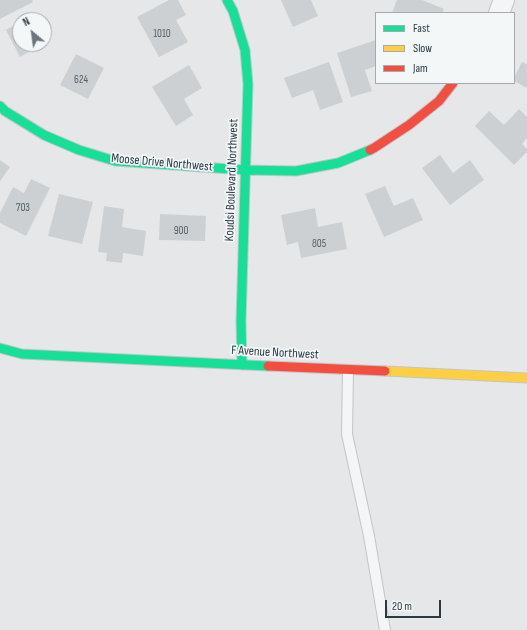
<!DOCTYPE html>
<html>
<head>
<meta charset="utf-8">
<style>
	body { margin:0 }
	#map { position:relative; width:527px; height:630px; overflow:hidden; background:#e5e7e9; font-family:"Sofia Sans Condensed",sans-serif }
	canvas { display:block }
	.legend { position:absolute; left:375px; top:12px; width:140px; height:72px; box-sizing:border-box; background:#f3f7f8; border:1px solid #a3abb0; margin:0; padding:5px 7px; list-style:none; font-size:12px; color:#2a3a44 }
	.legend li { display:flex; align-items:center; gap:8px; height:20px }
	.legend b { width:20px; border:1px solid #a3abb0 }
	.north { position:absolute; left:12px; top:12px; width:40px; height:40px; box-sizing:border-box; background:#f3f7f8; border:1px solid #a3abb0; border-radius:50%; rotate:331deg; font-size:11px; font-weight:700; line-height:16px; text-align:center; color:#2a3a44 }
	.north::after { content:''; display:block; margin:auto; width:14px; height:18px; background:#6b777e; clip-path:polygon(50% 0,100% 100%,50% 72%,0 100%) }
	.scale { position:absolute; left:385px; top:600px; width:56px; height:18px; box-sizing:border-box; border:2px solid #2a3a44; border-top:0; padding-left:5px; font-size:12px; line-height:14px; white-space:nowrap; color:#2a3a44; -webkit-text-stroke:3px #f3f7f8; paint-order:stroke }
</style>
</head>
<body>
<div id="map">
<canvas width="527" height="630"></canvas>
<ul class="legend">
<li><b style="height:5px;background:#16e098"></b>Fast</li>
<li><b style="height:5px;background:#ffcf43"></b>Slow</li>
<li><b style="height:5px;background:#f24e42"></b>Jam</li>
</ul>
<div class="north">N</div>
<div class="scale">20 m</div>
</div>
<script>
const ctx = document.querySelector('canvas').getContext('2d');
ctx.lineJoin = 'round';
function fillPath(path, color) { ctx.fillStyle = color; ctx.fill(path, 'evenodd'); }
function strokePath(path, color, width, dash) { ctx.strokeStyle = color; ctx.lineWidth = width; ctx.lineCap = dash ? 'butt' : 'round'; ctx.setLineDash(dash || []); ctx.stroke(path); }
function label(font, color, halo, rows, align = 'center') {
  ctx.font = font + ' "Sofia Sans Condensed",sans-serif'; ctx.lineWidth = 3.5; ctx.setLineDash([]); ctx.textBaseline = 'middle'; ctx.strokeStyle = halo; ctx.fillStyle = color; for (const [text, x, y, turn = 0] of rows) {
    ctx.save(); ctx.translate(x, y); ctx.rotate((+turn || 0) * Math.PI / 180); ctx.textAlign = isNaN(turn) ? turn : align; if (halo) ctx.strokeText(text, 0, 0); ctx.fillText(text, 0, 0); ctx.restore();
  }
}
fillPath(new Path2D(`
	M0,0H32L33,2L0,19Z
	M169,0H178L186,15L176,20L188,42L159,57L137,17Z
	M281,0H311L318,16L293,27Z
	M397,0H422L444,9L442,13H392Z
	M38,13L42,20H24Z
	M20,22V44H38L39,46L20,57L6,30Z
	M376,40V66L365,70L372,91L351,97L337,53Z
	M76,54L104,68L88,99L60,85Z
	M329,62L343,102L320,110L313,90L292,98L284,78Z
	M522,62L527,64V88L514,81V78Z
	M189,65L202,88L184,99L193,115L176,126L152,87Z
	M519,109L527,117V138L522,144L527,149V152L514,165L475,126L489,111L504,125Z
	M440,155L453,173L470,160L484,180L450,205L422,168Z
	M0,160L10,167L0,181Z
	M31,179L50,188L26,236L0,223V213L13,187L24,193Z
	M385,186L394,206L413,198L423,220L384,237L365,194Z
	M59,194L93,202L82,244L48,236Z
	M104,206L124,209L122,227L146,231L143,256L123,253L122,263L106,261L107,253L98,252Z
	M315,208L318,227L342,222L347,249L301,258L298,242L287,245L281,215Z
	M160,214L206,216L205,241L159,240Z`), '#cdd0d2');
const lane = new Path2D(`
	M348,370L347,434L369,536L385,630`);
const street = new Path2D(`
	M499,13L504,0`);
const fast = new Path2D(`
	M227,0L233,11L245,50L248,84L241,321L242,365
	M0,106L5,111L44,135L79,150L115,161L245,170L296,171L338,163L370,150
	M0,348L22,354L268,366`);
const slow = new Path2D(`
	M385,371L527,378`);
const jam = new Path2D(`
	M370,150L374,148L409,125L439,101L453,83
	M268,366L385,371`);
strokePath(lane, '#c3c5c7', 12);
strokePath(street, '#c3c5c7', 22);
strokePath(fast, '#c3c5c7', 11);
strokePath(slow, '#c3c5c7', 11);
strokePath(jam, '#c3c5c7', 11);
strokePath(lane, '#f4f5f6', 10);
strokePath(street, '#f4f5f6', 20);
strokePath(fast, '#16e098', 9);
strokePath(slow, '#ffcf43', 9);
strokePath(jam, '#f24e42', 9);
label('11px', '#546068', null, [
	["1010",162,34],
	["624",81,80],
	["703",23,208],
	["900",181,231],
	["805",319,244]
]);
label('13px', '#2a3a44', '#f3f7f8', [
	["Moose Drive Northwest",162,163,5],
	["Koudsi Boulevard Northwest",232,180,-88],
	["F Avenue Northwest",275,353,3]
]);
</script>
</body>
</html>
